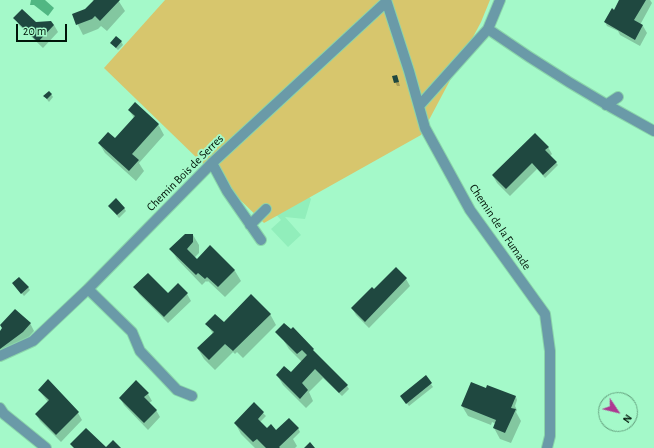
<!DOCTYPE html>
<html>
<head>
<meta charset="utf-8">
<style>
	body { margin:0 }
	#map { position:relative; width:654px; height:448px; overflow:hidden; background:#a4f9c9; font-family:"Alegreya Sans",sans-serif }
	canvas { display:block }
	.north { position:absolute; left:598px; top:392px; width:40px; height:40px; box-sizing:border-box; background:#a4f9c9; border:1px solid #629e7c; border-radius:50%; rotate:125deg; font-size:11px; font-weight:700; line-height:16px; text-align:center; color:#001509 }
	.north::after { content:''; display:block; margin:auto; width:14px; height:18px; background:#ad3891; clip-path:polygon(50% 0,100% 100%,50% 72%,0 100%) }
	.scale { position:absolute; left:16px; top:24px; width:51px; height:18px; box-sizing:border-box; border:2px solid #001509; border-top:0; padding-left:5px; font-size:12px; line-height:14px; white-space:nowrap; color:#001509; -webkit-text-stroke:3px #a4f9c9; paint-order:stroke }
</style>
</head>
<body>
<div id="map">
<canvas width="654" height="448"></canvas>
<div class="north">N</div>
<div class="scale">20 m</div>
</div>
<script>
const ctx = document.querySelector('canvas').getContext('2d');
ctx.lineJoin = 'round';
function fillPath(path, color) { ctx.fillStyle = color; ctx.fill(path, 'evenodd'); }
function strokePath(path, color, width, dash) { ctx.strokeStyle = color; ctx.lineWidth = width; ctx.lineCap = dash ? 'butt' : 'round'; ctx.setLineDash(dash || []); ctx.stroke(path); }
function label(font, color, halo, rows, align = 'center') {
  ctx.font = font + ' "Alegreya Sans",sans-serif'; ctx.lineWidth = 4; ctx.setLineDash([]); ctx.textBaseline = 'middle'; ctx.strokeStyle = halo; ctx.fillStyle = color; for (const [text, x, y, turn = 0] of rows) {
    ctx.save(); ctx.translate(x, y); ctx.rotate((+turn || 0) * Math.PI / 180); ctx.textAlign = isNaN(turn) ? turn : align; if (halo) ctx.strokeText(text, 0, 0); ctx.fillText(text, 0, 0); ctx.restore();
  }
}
fillPath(new Path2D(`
	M290,176L311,199L305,219L285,217L301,235L288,247L271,229L281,220L264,201Z`), '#91eebb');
fillPath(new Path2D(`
	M165,0H490L481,22L421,135L264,223L104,68Z`), '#d7c66d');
fillPath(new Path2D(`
	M31,0H45L54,8L48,16L34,5H30Z`), '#51b783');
fillPath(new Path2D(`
	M92,0H118L125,11L107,31L101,26L98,29L83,35L73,15L86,10L94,1Z
	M621,0H650L652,3L640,25L643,26L647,33L640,46L620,35L618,31L607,26L605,22L615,11Z
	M15,18L35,23L54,25L58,32L43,48L19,25Z
	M121,41L123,45L118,50L111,43Z
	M397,76L400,86H397L393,77Z
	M51,94L53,97L49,102L45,97Z
	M129,110L158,124L164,135L139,163L144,171L136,181L105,153L99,143L115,140L134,118Z
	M548,147L552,154L550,156L558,165L545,178L537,169L510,196L497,183L493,176Z
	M109,206L124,208L126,211L119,218Z
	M193,235L199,245V253L194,258L197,260L210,246L235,271L241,281L225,297L208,281L207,282L206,281L202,285L177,259L171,249Z
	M406,279L410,286L369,328L356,315L352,308L374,291Z
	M13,283L28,287L30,290L24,296Z
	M135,287L168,294H187L191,301L168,323L139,294Z
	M270,314L276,325L243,358L237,352L235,354L233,352L215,370L204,359L198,349L213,334L207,324H224Z
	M30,323L34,331L27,339L0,354V333L3,329L1,326Z
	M284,324L347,386L349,389L342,396L323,378L309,392L313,401L306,408L283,385L277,375L291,374L302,362L289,349L284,341Z
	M426,377L433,387L409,406L403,399Z
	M48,381L78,413L82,420L61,442L40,421L36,414L48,402L39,390Z
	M487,390L516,397L517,400L515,406L517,410L516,412L521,421L511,443L500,439L494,428L496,424L492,422L491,425L468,416L462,406Z
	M148,394L152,401L149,403L156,410L160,417L148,430L124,405L120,398Z
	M254,404L266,416L260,422L267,429L276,431L298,428L300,432L293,439L297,446L295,448H255L241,434L235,423Z`), '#0003');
fillPath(new Path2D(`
	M94,0H120L100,21L95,16L92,19L76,25L72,14L85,9Z
	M619,0H646L634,20L643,25L635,40L604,22L612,8L614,10Z
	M22,9L36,22L51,21L54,25L38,42L13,18Z
	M116,36L122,41L116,48L110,43Z
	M397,75L399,82L394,83L392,76Z
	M49,91L52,94L47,99L43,96Z
	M135,102L159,124L132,154L139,160L129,171L98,143L108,132L115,138L135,116L128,110Z
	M535,133L549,147L545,150L557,162L543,175L532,163L506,189L492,175Z
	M116,198L125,208L117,215L108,206Z
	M185,234H193V242L187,249L197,259L210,245L235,270L218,287L207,277L205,279L198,273L196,275L169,249Z
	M396,267L407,278L365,322L351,308L372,287L374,289Z
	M148,273L168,293L178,283L188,293L164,317L133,287Z
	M19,277L29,287L21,294L12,283Z
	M251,294L271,314L233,351L225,344L209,360L197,348L214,332L205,324L215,314L224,322Z
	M15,309L31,323L23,332L0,349V331L2,328L0,325Z
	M284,323L291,329L293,327L314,349L313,350L348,385L339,393L315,369L302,383L308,390L300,399L276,375L284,366L291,372L307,355L302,350L297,354L275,332Z
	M426,375L432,383L406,404L400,396Z
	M48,379L79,412L56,435L35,414L49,400L38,390Z
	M136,380L149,393L144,397L157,410L144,423L119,398Z
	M471,382L486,388L487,385L516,396L511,408L516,409L505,433L493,428L496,420L461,406Z
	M254,402L264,412L258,419L267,428L271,424L276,430L289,418L299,428L279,447L280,448H266L257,439L253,442L234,423Z
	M86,428L106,447L113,440L121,448H74L70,444Z
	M310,442L315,448H304Z`), '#1f4840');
const minor = new Path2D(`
	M386,0L409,71L425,128L470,210L545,314L550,351V436L547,448
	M488,29C541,66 596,100 654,131
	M606,105L618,97
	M419,106L488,29L500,0
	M212,163L227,191L261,240
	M250,225L266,209
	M88,289L132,332L140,351L177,390L192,396
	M0,356L33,341L88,289L212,163L386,2
	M0,408L4,414L46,448`);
strokePath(minor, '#8ad5aa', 12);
strokePath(minor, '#6a9aa8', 10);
label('12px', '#001509', '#a4f9c9', [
	["Chemin Bois de Serres",185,173,-45],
	["Chemin de la Fumade",500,227,56]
]);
</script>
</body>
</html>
